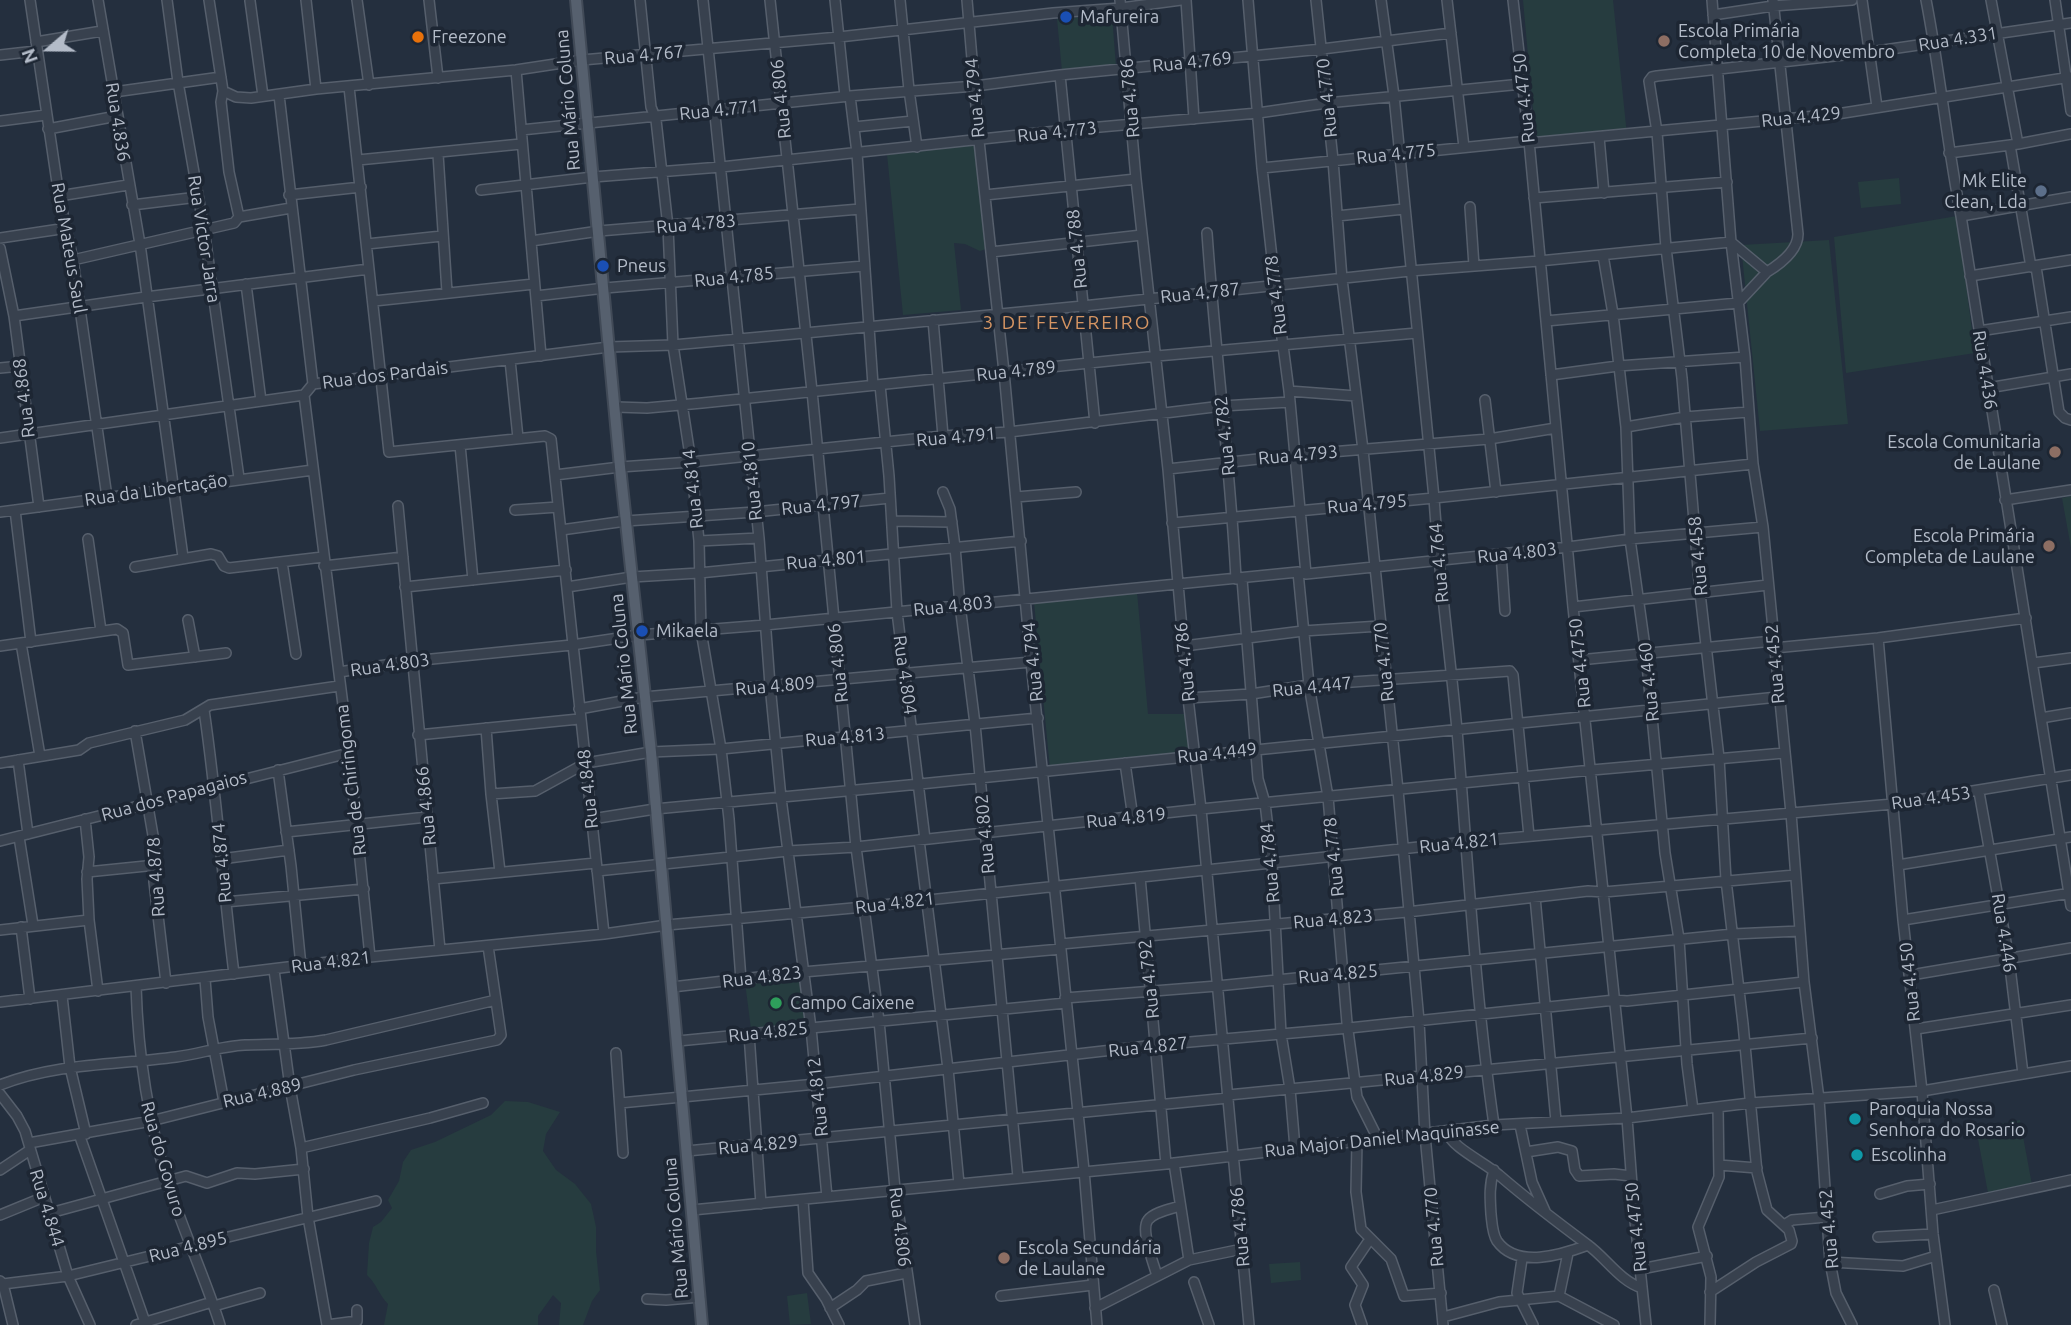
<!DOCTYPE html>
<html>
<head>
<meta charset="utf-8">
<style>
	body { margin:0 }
	#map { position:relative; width:2071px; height:1325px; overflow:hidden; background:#242f3e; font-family:Ubuntu,sans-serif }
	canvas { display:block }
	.north { position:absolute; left:14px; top:14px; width:70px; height:70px; -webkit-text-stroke:5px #1d2633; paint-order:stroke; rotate:250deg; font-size:19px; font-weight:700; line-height:28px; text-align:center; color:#b4bcc9 }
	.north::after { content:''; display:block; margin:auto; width:24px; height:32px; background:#b4bcc9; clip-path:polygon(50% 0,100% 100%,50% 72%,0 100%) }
</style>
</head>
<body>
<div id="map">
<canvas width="2071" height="1325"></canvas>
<div class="north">N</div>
</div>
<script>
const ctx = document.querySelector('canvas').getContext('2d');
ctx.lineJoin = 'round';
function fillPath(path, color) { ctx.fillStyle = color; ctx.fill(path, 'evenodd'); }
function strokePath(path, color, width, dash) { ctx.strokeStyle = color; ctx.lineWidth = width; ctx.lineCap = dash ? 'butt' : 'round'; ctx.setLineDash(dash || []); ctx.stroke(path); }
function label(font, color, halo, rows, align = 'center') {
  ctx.font = font + ' Ubuntu,sans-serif'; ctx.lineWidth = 7; ctx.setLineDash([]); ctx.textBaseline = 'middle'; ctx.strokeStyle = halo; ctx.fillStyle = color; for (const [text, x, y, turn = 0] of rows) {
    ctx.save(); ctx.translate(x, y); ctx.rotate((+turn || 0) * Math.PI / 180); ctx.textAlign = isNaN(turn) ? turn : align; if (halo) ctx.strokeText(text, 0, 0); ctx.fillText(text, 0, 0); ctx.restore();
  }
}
fillPath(new Path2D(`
	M1523,0H1613L1627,135L1536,143Z
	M1112,15L1116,67L1062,71L1057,19Z
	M976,145L986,249L980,251L965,244L954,243L961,310L903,315L887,154Z
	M1899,178L1901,204L1861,208L1858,182Z
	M1957,216L1975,353L1846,373L1834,237Z
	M1829,240L1848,424L1760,431L1741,245Z
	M2071,496V548L2062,498Z
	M1137,592L1148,714H1187L1190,752L1050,769L1034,602Z
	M801,976L806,1023L751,1029L745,982Z
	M505,1101L528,1102L560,1112L546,1134L543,1151L556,1170L575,1184L591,1204L596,1227V1251L600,1290L592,1301L583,1325H559L561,1303L553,1295L538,1316V1325H384L388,1304C379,1295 376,1283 367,1275L369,1243L373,1227L381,1222L392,1208L388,1200L399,1181L403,1162L411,1150L435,1142L491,1115Z
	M2020,1120L2032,1185L1988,1193L1976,1128Z
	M1300,1262L1301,1280L1271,1283L1269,1264Z
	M807,1293L811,1324L790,1325L787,1296Z`), '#263c3f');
const minor = new Path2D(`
	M30,0L59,196L73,260L107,497
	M98,0L140,244L183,557
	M167,0L178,82L204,229L239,478
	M209,0L223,91L221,102L229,172L239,217
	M306,0L316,89
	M357,0L369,85
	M429,0L438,78
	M640,0L651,107L656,120L668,227L673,345L691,462L699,541L701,631L721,749L729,819L741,980
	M703,0L759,538L770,685L781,798L811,1028L827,1197
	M770,0L812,391L856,847L879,1021L895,1189L915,1325
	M835,0L845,96
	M900,0L909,90L917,147
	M967,0L979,141L1004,372L1031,662L1084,1170L1097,1325
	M1120,0L1136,179L1168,469L1188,698L1201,809L1249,1325
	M1186,0L1194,119
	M1248,0L1262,168L1275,285L1289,391L1306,574
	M1316,0L1333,160L1342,279L1363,450L1398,790L1419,1021L1425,1135L1443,1325
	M1381,0L1394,96L1434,498C1439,576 1450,653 1457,730C1468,862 1475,994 1494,1125
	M1447,0L1464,147
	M1513,0L1529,141L1573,607L1627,1118L1634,1211L1646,1325
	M1712,0L1731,242L1745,357L1753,464L1763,527L1791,813L1804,982L1819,1099L1830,1262L1836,1293L1852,1325
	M1862,0L1877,107
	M1926,0C1940,72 1947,144 1961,216L2071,906
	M1991,0L2018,144
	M2055,0L2071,111
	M250,1L263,96
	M1713,15L1773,6L1852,0
	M36,42L102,31
	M0,55L36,51
	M516,70L541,356
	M1060,75L1095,423
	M349,87L389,452L545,436L551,439L604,934
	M223,91L236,97L251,98L316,89L516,70L582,60L839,37L1053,13L1121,8L1181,0
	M114,92L221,77
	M279,95L313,384
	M850,96L857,153L873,385
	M0,121L46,115
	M854,127L913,121
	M48,129L117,116
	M521,130L850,96L975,86L1060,75L1322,49L1451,33
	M1599,137L1604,193
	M1529,143L1837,114L2071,77
	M2010,145L2031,267
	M1949,153L2018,144L2071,134
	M438,154L447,292
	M358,160L521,144
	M1262,168L1529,141
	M481,190L593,177L721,167L1066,130L1258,113L1327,103L1522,84
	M289,195L361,187
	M985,195L1136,179
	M59,196L128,185
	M1534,198L1727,182
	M132,205L198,197
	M1470,207L1474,266
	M1337,216L1404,209
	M1961,216L2071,197
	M1207,233C1215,349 1230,463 1236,579
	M0,238L67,228
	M531,241L599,231L860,209
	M367,244L442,236
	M0,248L14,316L39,507
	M991,252L1142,235
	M1603,255L1613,314L1626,427L1630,539L1646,654L1665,853L1679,939L1687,1064L1693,1110
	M73,260L234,223L239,217L291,208
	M2036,267L2059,412L2065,418L2071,420
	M1970,276L2071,260
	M246,284L261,401
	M536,296L605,288L864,266
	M374,301L534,284
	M14,316L146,297L369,269
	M933,320L943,436
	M1546,321L1738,303L1767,272
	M1979,331L2071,317
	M510,360L518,438
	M0,368L21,366
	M1551,375L1618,366L1745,357
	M880,385L889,476L897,612L925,839
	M1988,388L2071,374
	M1289,391L1356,396
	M304,395L349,753L370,957
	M1485,400L1496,492
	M616,407L647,408L702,403L1157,356L1417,333
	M1626,427L1685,417L1748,412
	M0,438L304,395L313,384L609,347L673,345L805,333L1083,306L1410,271L1539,261L1731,242L1767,272C1780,264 1798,251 1798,234L1773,0
	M460,445L473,580
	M1168,469L1294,455L1489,439L1556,428
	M555,475L620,467L691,462L943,436L1009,432L1222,406L1290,402
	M943,492L950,509L955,547L960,605L975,724L1018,1177
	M1016,497L1076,492
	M2005,500L2071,490
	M398,506L440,950
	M15,510L31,642
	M515,510L558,507
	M0,512L313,470
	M892,521L952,522
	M1172,523L1434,498L1753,464
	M561,530L626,521L755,512L890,498
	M88,539L101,631
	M699,541L759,538
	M1501,554L1505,611
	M282,562L296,654
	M324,566L403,557
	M135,567L211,554L218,556L224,566L229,568L323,557
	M1298,572L1309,685L1328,797L1347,1023L1357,1097L1378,1139
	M1242,579L1258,779L1265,803L1272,862L1281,1034L1290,1089L1295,1148
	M405,587L566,570
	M567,587L632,577L699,573L1021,541
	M1573,607L1768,585
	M188,620L195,657
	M1878,638L1903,920L1922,1091L1933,1234L1945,1325
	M21,643L40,756
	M0,646L117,629L123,633L128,665L226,653
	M1184,646L1303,631L1380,626
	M1774,648L1878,638L2026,618
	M1579,660L1773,641
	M2033,663L2071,658
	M339,672L412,661L572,645L639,635L765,625L1298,572L1306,574L1568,547L1630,539L1763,527
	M1188,698L1251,694L1309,685L1510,671L1513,675L1529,836
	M579,709L644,697L1031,662
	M204,710C217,798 223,886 234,974
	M2041,718L2071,713
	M486,728L491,794L500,872
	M135,731L155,847L156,861L154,882L166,983
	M418,735L579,719
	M18,760L28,834
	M0,763L79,750L89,743L185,720L210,705L339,686
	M1125,763L1133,818
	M278,770L291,866L301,966
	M1979,792L2009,959L2023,1074
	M491,794L535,791L586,763L651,752L721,749L1038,718
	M85,819L89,857L87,879L89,920L98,991
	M592,819L655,809L920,784L1778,697
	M286,832L427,817
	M19,837L33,925
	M919,840L948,1069L959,1184
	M0,841L349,753
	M221,859L289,850
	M1898,865L2071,837
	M597,871L788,851L856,847L1201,809L1592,770L1784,753
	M87,872L156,865
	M1140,877L1166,1164
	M433,879L596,863
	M1535,897L1556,1121
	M225,902L364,889
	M1903,920L2071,893
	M21,927L30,999
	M0,930L89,920
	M1061,944L1407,912L1588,891L1604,892L1795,875
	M274,970L290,1087L301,1148L308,1217L327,1325
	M1911,975L2071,948
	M205,979L208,1017L224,1102
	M136,986C138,1054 147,1118 168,1183C183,1231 205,1277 220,1325
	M672,987L803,972L1061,949
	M62,996L70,1067L86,1134
	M1065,998L1217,986L1733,934L1800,931
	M0,1002L370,957L604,934L667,925L864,907L1465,842L1893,804L2071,775
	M1916,1029L2071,1005
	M749,1034L761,1204
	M678,1041L1066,1003
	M616,1053L623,1153
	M0,1085C56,1063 116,1065 176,1057C199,1054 222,1046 245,1045C272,1044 299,1045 326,1040L496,1000
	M0,1094L17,1116L25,1131L68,1276L90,1325
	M1228,1095L1812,1038
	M620,1103L816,1084L1156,1045L1349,1028L1615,1000L1627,1001L1804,982
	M1520,1125L1532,1182L1545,1211
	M1447,1132C1451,1147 1486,1163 1499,1175C1528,1200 1557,1222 1588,1245C1606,1258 1620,1281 1642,1288
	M79,1134L146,1325
	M1357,1141L1356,1192L1361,1229L1391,1259L1404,1296L1441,1293
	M29,1143L151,1121L354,1070L497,1040L501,1035L488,946
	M301,1148L430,1118L483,1103
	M687,1151L1228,1098
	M1526,1152L1558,1147L1572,1151L1575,1170L1579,1176L1614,1174L1631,1176
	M1174,1163L1189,1260
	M1719,1165L1757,1168
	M0,1170L30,1150
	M1494,1170C1489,1185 1490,1198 1491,1214C1492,1222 1492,1233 1497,1241C1517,1269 1561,1255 1588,1245
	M1880,1194L1907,1186L1930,1184
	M803,1200L808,1273L826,1299L839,1325
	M692,1210L1166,1164L1494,1125L1627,1118L1750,1103L1922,1091L2071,1066
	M1932,1210L2071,1180
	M50,1213L186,1176L207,1183L237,1173L255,1174L304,1169
	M0,1215L44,1197
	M1784,1225L1792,1220L1826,1217
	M1878,1237L1933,1234
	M1522,1259L1517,1293L1533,1325
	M1830,1262L1903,1266L1936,1256
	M1641,1269L1707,1256
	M1157,1276C1154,1264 1140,1230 1148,1220C1154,1212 1171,1209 1180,1206
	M0,1281L3,1284L68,1276L376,1201
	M1194,1282L1209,1325
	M3,1284L13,1325
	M1994,1290L2002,1325
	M1710,1292L1756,1262L1791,1244L1792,1241L1789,1230L1767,1210L1757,1172L1743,1024L1726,880L1719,758L1700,593L1682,378L1666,248L1657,132L1649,81L1652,77L1657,76L1870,52L2071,23
	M1001,1296L1093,1285
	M1559,1296L1568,1253
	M647,1299L666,1300L700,1297
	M214,1306L260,1293
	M830,1308L857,1290L866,1281L906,1273
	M1095,1308L1189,1260L1242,1249
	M1443,1317L1499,1302L1559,1296L1614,1325
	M136,1325L212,1302
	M327,1325L357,1321V1310
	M1362,1325L1355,1305L1363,1285L1351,1267L1370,1239
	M1710,1325L1711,1277L1698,1227L1719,1177L1718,1107`);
const major = new Path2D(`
	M576,0L620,467L651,752L702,1325`);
strokePath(minor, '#565f6c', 12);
strokePath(major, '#414a57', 14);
strokePath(minor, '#38414e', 9);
strokePath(major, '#56606e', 10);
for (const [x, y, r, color] of [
	[1066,17,7,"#1a4fb4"],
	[418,37,7,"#e8710a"],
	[1664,41,7,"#8d6e63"],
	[2041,191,7,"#5c6f8a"],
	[603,266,7,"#1a4fb4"],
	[2055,452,7,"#8d6e63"],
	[2049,546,7,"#8d6e63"],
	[642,631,7,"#1a4fb4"],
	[776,1003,7,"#2e9e5b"],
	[1855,1119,7,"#0f9aa8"],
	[1857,1155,7,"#0f9aa8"],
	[1004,1258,7,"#8d6e63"]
]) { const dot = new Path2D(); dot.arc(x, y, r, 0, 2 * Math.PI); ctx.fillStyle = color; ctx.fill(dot); strokePath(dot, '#1d2633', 2.5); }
label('18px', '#b4bcc9', '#1d2633', [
	["Mafureira",1080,17],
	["Escola Primária",1678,31],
	["Completa 10 de Novembro",1678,52],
	["Freezone",432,37],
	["Mk Elite",2027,181,"right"],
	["Clean, Lda",2027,202,"right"],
	["Pneus",617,266],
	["Escola Comunitaria",2041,442,"right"],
	["de Laulane",2041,463,"right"],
	["Escola Primária",2035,536,"right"],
	["Completa de Laulane",2035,557,"right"],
	["Mikaela",656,631],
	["Campo Caixene",790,1003],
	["Paroquia Nossa",1869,1109],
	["Senhora do Rosario",1869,1130],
	["Escolinha",1871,1155],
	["Escola Secundária",1018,1248],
	["de Laulane",1018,1269]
], 'left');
label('18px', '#b4bcc9', '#1d2633', [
	["Rua 4.331",1958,39,-9],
	["Rua 4.767",644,55,-5],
	["Rua 4.769",1192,62,-6],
	["Rua 4.794",975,98,-95],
	["Rua 4.786",1130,98,-95],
	["Rua 4.770",1327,98,-96],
	["Rua 4.4750",1524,98,-96],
	["Rua 4.806",781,99,-96],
	["Rua Mário Coluna",568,100,-95],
	["Rua 4.771",719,110,-6],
	["Rua 4.429",1801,117,-6],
	["Rua 4.836",118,122,81],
	["Rua 4.773",1057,132,-6],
	["Rua 4.775",1396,154,-6],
	["Rua 4.783",696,224,-5],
	["Rua Victor Jarra",204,239,81],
	["Rua Mateus Saul",69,248,80],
	["Rua 4.788",1077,249,-96],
	["Rua 4.785",734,277,-6],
	["Rua 4.787",1200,293,-6],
	["Rua 4.778",1276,295,-97],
	["Rua 4.436",1985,370,81],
	["Rua 4.789",1016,371,-6],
	["Rua dos Pardais",385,375,-7],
	["Rua 4.868",24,398,-97],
	["Rua 4.782",1225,436,-96],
	["Rua 4.791",956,437,-5],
	["Rua 4.793",1298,455,-5],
	["Rua 4.810",752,481,-96],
	["Rua 4.814",693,489,-96],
	["Rua da Libertação",156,490,-8],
	["Rua 4.795",1367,504,-5],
	["Rua 4.797",821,505,-6],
	["Rua 4.803",1517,553,-6],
	["Rua 4.458",1698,556,-95],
	["Rua 4.801",826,560,-5],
	["Rua 4.764",1439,563,-95],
	["Rua 4.803",953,606,-6],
	["Rua 4.794",1033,662,-96],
	["Rua 4.786",1185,662,-96],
	["Rua 4.770",1384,662,-96],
	["Rua 4.806",838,663,-96],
	["Rua 4.4750",1580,663,-96],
	["Rua Mário Coluna",624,664,-96],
	["Rua 4.452",1775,664,-95],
	["Rua 4.803",390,665,-8],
	["Rua 4.804",905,675,82],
	["Rua 4.460",1649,682,-96],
	["Rua 4.809",775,686,-5],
	["Rua 4.447",1312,687,-6],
	["Rua 4.813",845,737,-5],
	["Rua 4.449",1217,753,-6],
	["Rua de Chiringoma",351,780,-97],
	["Rua 4.848",588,789,-96],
	["Rua dos Papagaios",174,796,-15],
	["Rua 4.453",1931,798,-8],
	["Rua 4.866",426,806,-96],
	["Rua 4.819",1126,818,-6],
	["Rua 4.802",985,834,-95],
	["Rua 4.821",1459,843,-6],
	["Rua 4.778",1334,857,-96],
	["Rua 4.874",222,863,-95],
	["Rua 4.784",1270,863,-95],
	["Rua 4.878",156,877,-94],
	["Rua 4.821",895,903,-7],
	["Rua 4.823",1333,919,-5],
	["Rua 4.446",2004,933,81],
	["Rua 4.821",331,962,-7],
	["Rua 4.825",1338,974,-5],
	["Rua 4.823",762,977,-7],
	["Rua 4.792",1149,979,-96],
	["Rua 4.450",1910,982,-96],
	["Rua 4.825",768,1032,-6],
	["Rua 4.827",1148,1047,-6],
	["Rua 4.829",1424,1076,-6],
	["Rua 4.889",262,1093,-13],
	["Rua 4.812",818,1097,-96],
	["Rua Major Daniel Maquinasse",1382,1139,-6],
	["Rua 4.829",758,1145,-5],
	["Rua do Govuro",163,1159,74],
	["Rua 4.844",47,1208,73],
	["Rua 4.806",900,1227,83],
	["Rua 4.786",1240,1227,-95],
	["Rua 4.770",1434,1227,-95],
	["Rua 4.4750",1636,1227,-96],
	["Rua Mário Coluna",676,1228,-95],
	["Rua 4.452",1829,1229,-95],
	["Rua 4.895",188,1247,-14]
]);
ctx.letterSpacing = '2px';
label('19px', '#d59563', '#1d2633', [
	["3 DE FEVEREIRO",1067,323]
]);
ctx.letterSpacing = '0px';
</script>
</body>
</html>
